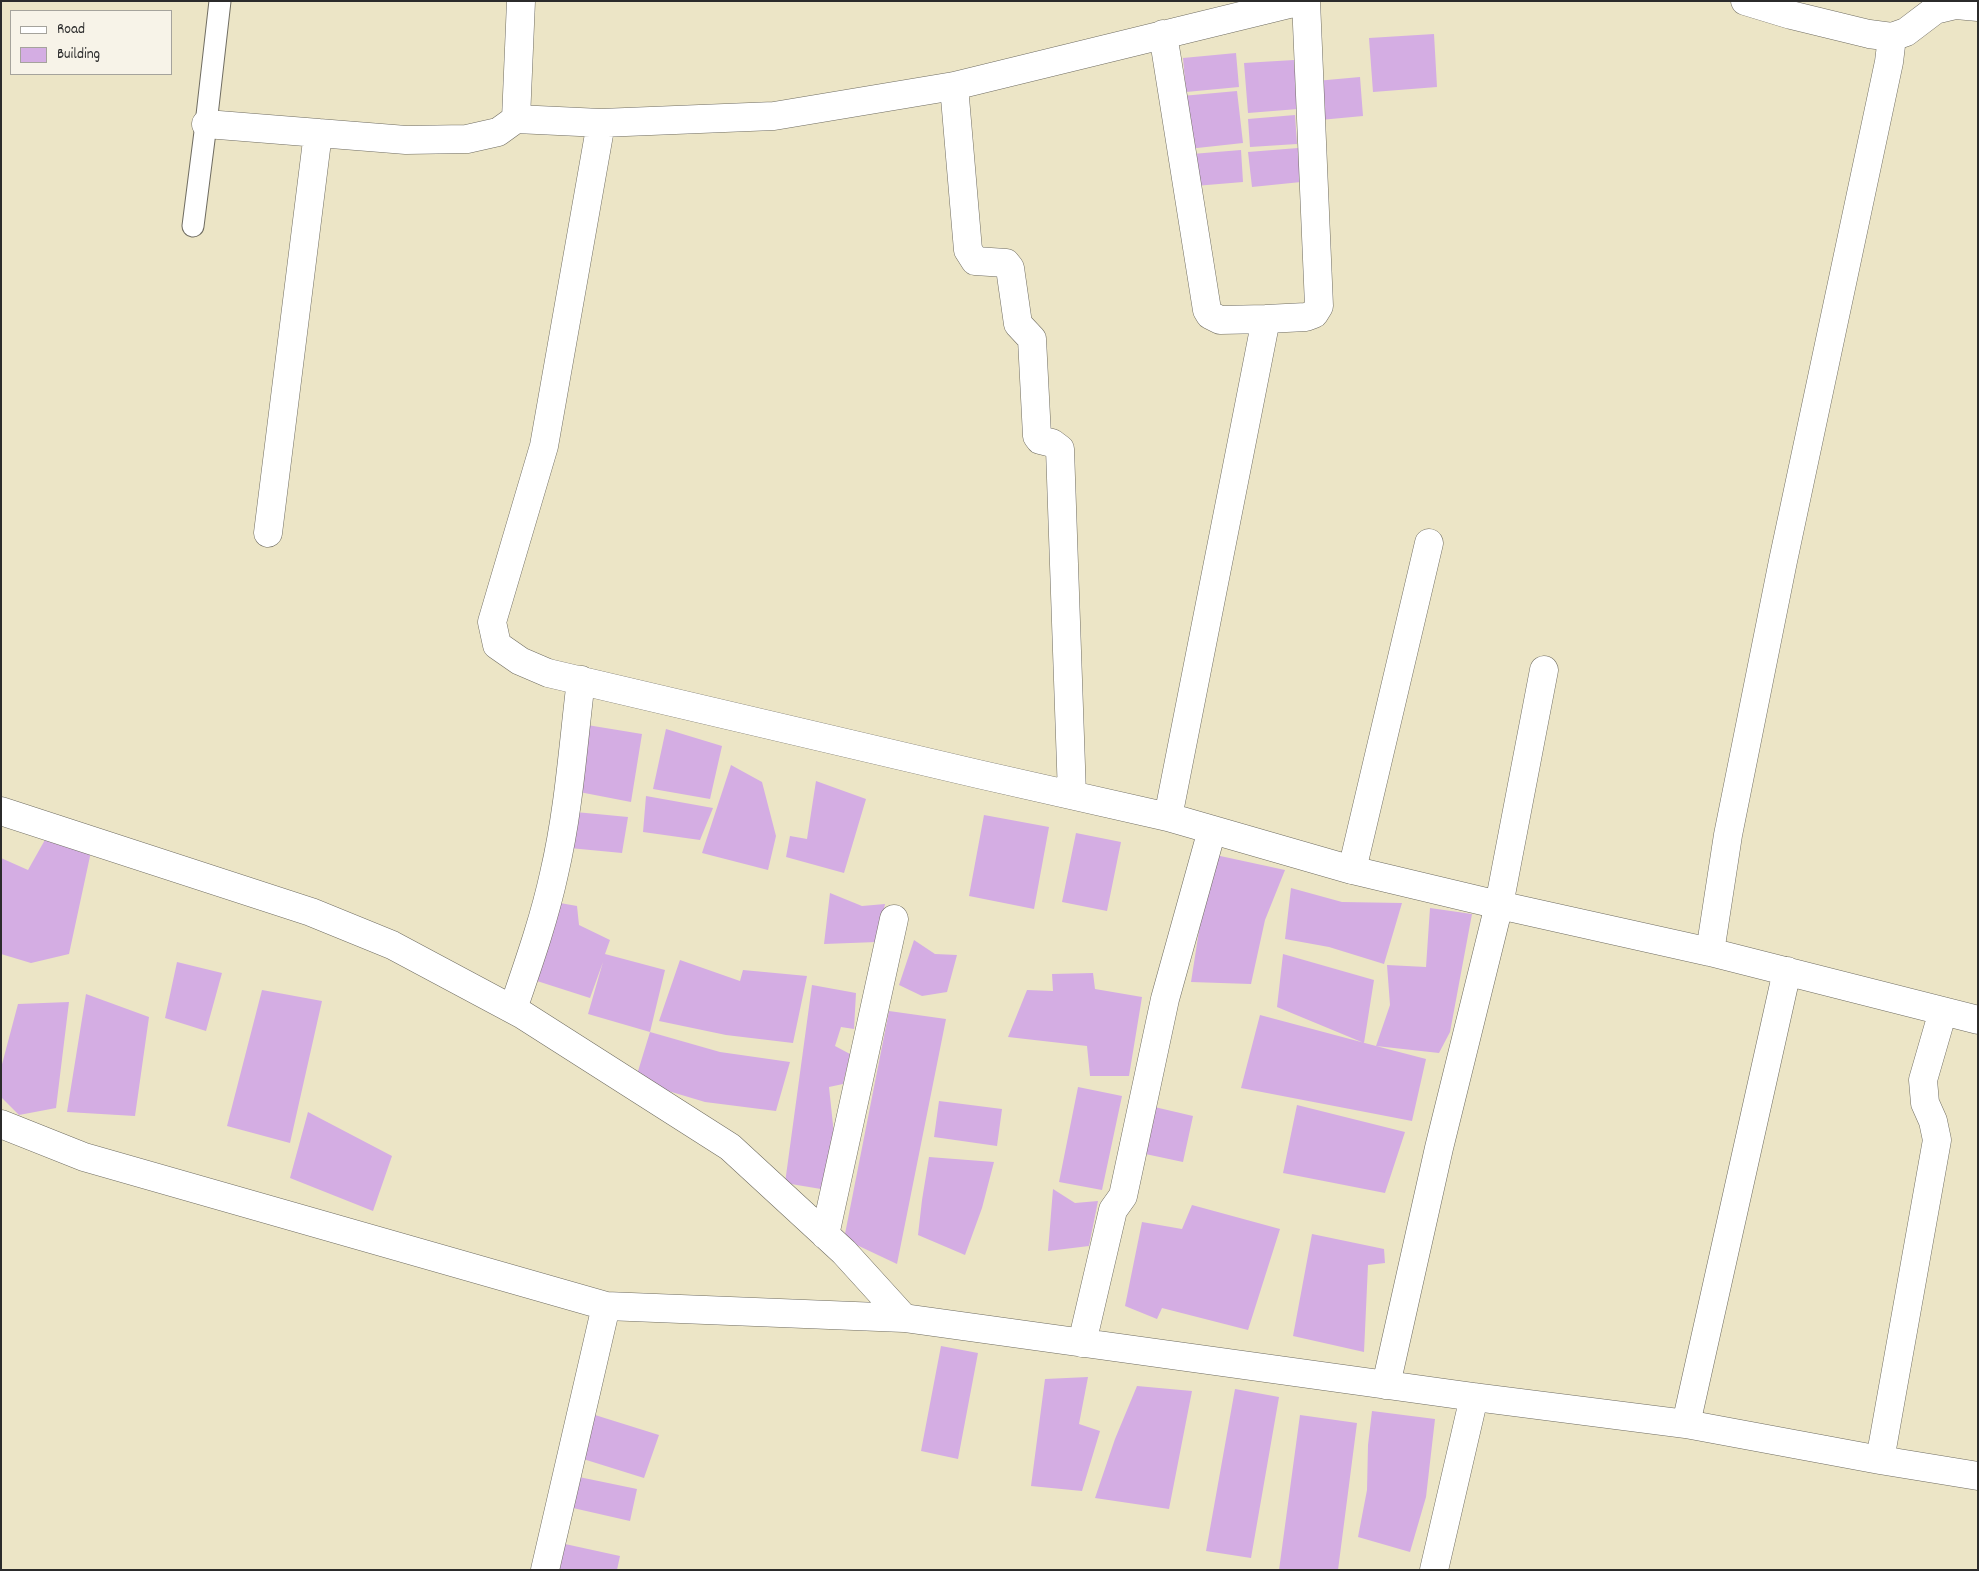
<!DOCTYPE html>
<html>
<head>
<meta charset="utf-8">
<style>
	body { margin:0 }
	#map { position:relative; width:1979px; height:1571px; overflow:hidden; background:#ece5c6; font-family:Dekko,sans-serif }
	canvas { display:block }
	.frame { position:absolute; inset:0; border:2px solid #2b2b2b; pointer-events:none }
	.legend { position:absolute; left:10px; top:10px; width:162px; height:65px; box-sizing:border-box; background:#f7f3e8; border:1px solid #a5a39c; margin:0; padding:6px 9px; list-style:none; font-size:15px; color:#2b2b2b }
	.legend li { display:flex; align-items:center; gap:10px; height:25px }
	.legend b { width:25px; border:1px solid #a5a39c }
</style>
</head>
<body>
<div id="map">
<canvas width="1979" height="1571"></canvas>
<div class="frame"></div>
<ul class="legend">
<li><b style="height:6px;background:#fff"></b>Road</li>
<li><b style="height:14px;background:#d4ade3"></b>Building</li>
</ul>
</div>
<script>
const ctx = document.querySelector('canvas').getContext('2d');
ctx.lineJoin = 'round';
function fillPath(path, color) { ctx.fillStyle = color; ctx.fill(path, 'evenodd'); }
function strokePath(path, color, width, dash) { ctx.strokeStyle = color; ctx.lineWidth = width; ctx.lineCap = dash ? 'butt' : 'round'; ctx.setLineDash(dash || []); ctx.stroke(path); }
fillPath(new Path2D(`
	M1434,34L1437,87L1373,92L1369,38Z
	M1236,53L1239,87L1186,92L1183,58Z
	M1294,60L1298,109L1248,113L1244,63Z
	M1360,77L1363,116L1320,120L1316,81Z
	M1237,91L1243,143L1188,149L1182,96Z
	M1295,115L1297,144L1250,147L1248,119Z
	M1298,148L1301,182L1252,187L1248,152Z
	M1241,150L1243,182L1195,186L1192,154Z
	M575,723L642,734L631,802L569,790Z
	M666,729L722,746L710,799L653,789Z
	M731,765L762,782L776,836L768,870L702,853Z
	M816,781L866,799L844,873L786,857L790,836L807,839Z
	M646,796L713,808L700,840L643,832Z
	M565,811L628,817L622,853L559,847Z
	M984,815L1049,827L1034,909L969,896Z
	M1076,833L1121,842L1107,911L1062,902Z
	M46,838L92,847L69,954L31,963L1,954V858L28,870Z
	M1211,854L1285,870L1265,920L1251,984L1191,982Z
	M1291,888L1342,902L1402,903L1384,964L1329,947L1285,939Z
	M830,893L862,906L885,904L877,942L824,944Z
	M560,903L577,906L579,925L610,940L605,954L665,970L650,1032L588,1014L603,962L590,998L537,981Z
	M1430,908L1472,914L1450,1032L1439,1053L1376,1046L1426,1059L1412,1121L1241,1088L1260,1015L1376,1046L1390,1005L1387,965L1426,967Z
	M914,940L935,954L957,955L947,992L922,996L899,985Z
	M1283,954L1374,980L1364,1043L1277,1007Z
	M680,960L740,981L743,970L807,976L793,1043L726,1035L659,1021Z
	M177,962L222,973L206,1031L165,1018Z
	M1093,973L1095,989L1142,997L1129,1076H1090L1087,1046L1008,1037L1027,990L1053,991L1052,974Z
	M812,985L856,993L854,1029L841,1027L835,1046L850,1054L843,1084L829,1087L835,1144L821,1189L785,1183Z
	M262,990L322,1001L290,1143L227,1126Z
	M86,994L149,1017L135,1116L67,1112Z
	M69,1002L56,1108L19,1115L1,1097V1068L18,1004Z
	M889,1011L946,1019L897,1264L844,1239Z
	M650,1032L720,1052L790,1062L776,1111L705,1102L635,1081Z
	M1078,1087L1122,1096L1102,1190L1059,1182Z
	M939,1101L1002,1109L997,1146L934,1137Z
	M1146,1105L1193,1116L1183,1162L1136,1152Z
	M1297,1105L1405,1132L1385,1193L1283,1173Z
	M308,1112L392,1156L373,1211L290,1178Z
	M929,1157L994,1162L982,1208L965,1255L918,1235L922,1200Z
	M1053,1189L1075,1203L1098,1201L1089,1246L1048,1251Z
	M1192,1205L1280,1229L1248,1330L1162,1308L1157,1319L1125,1306L1142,1222L1182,1229Z
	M1312,1234L1384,1249L1385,1263L1368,1265L1364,1352L1293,1336Z
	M941,1346L978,1353L958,1459L921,1451Z
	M1088,1377L1079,1424L1100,1431L1082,1491L1031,1486L1045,1379Z
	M1137,1386L1192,1391L1169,1509L1095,1498L1115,1439Z
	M1235,1389L1279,1397L1251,1558L1206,1551Z
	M1372,1411L1435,1419L1426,1497L1410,1552L1358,1537L1367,1490L1368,1445Z
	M595,1415L659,1435L644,1478L580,1458Z
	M1300,1415L1357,1423L1338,1570H1279Z
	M579,1477L637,1489L630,1521L573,1508Z
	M565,1544L620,1556L617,1570H559Z`), '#d4ade3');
const lane = new Path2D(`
	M193,226L206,124L220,1`);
const street = new Path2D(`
	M1745,1L1791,15L1869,34L1892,37L1906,32L1935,10L1956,5L1978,7
	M1163,34L1207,310L1210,315L1220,320L1266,319
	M954,86L968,250L975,261L1006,263L1010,268L1018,324L1032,339L1037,436L1040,440L1052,443L1060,449L1072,795
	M516,119L521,1
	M601,123L544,446L492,622L497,645L520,661L548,673L978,774L1168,817L1352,870L1499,905L1710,952L1978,1020
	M206,124L406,140L467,139L498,132L516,119L601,123L774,116L954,86L1302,1
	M268,533L318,133
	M1,811L311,912L392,945L523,1015L730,1147L844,1252L904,1318
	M1168,817L1266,319L1306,317L1314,314L1319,306L1306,1
	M1352,870L1429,543
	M1710,952L1728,835L1783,561L1889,62L1892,37
	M513,1009C528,965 544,920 554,874C569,810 573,745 581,680
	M1,1124L84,1157L606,1306L904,1318L1474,1397L1686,1424L1880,1460L1978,1476
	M825,1235L894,919
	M1082,1343L1113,1210L1123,1196L1165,999L1212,830
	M1386,1385L1439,1148L1499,905L1544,670
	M1686,1424L1787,971
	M1880,1460L1937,1140L1933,1121L1925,1103L1923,1080L1943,1011
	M545,1570L606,1306
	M1434,1570L1474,1397`);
strokePath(lane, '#6f6c61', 23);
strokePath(street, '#6f6c61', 29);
strokePath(lane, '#fff', 21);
strokePath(street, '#fff', 28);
</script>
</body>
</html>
